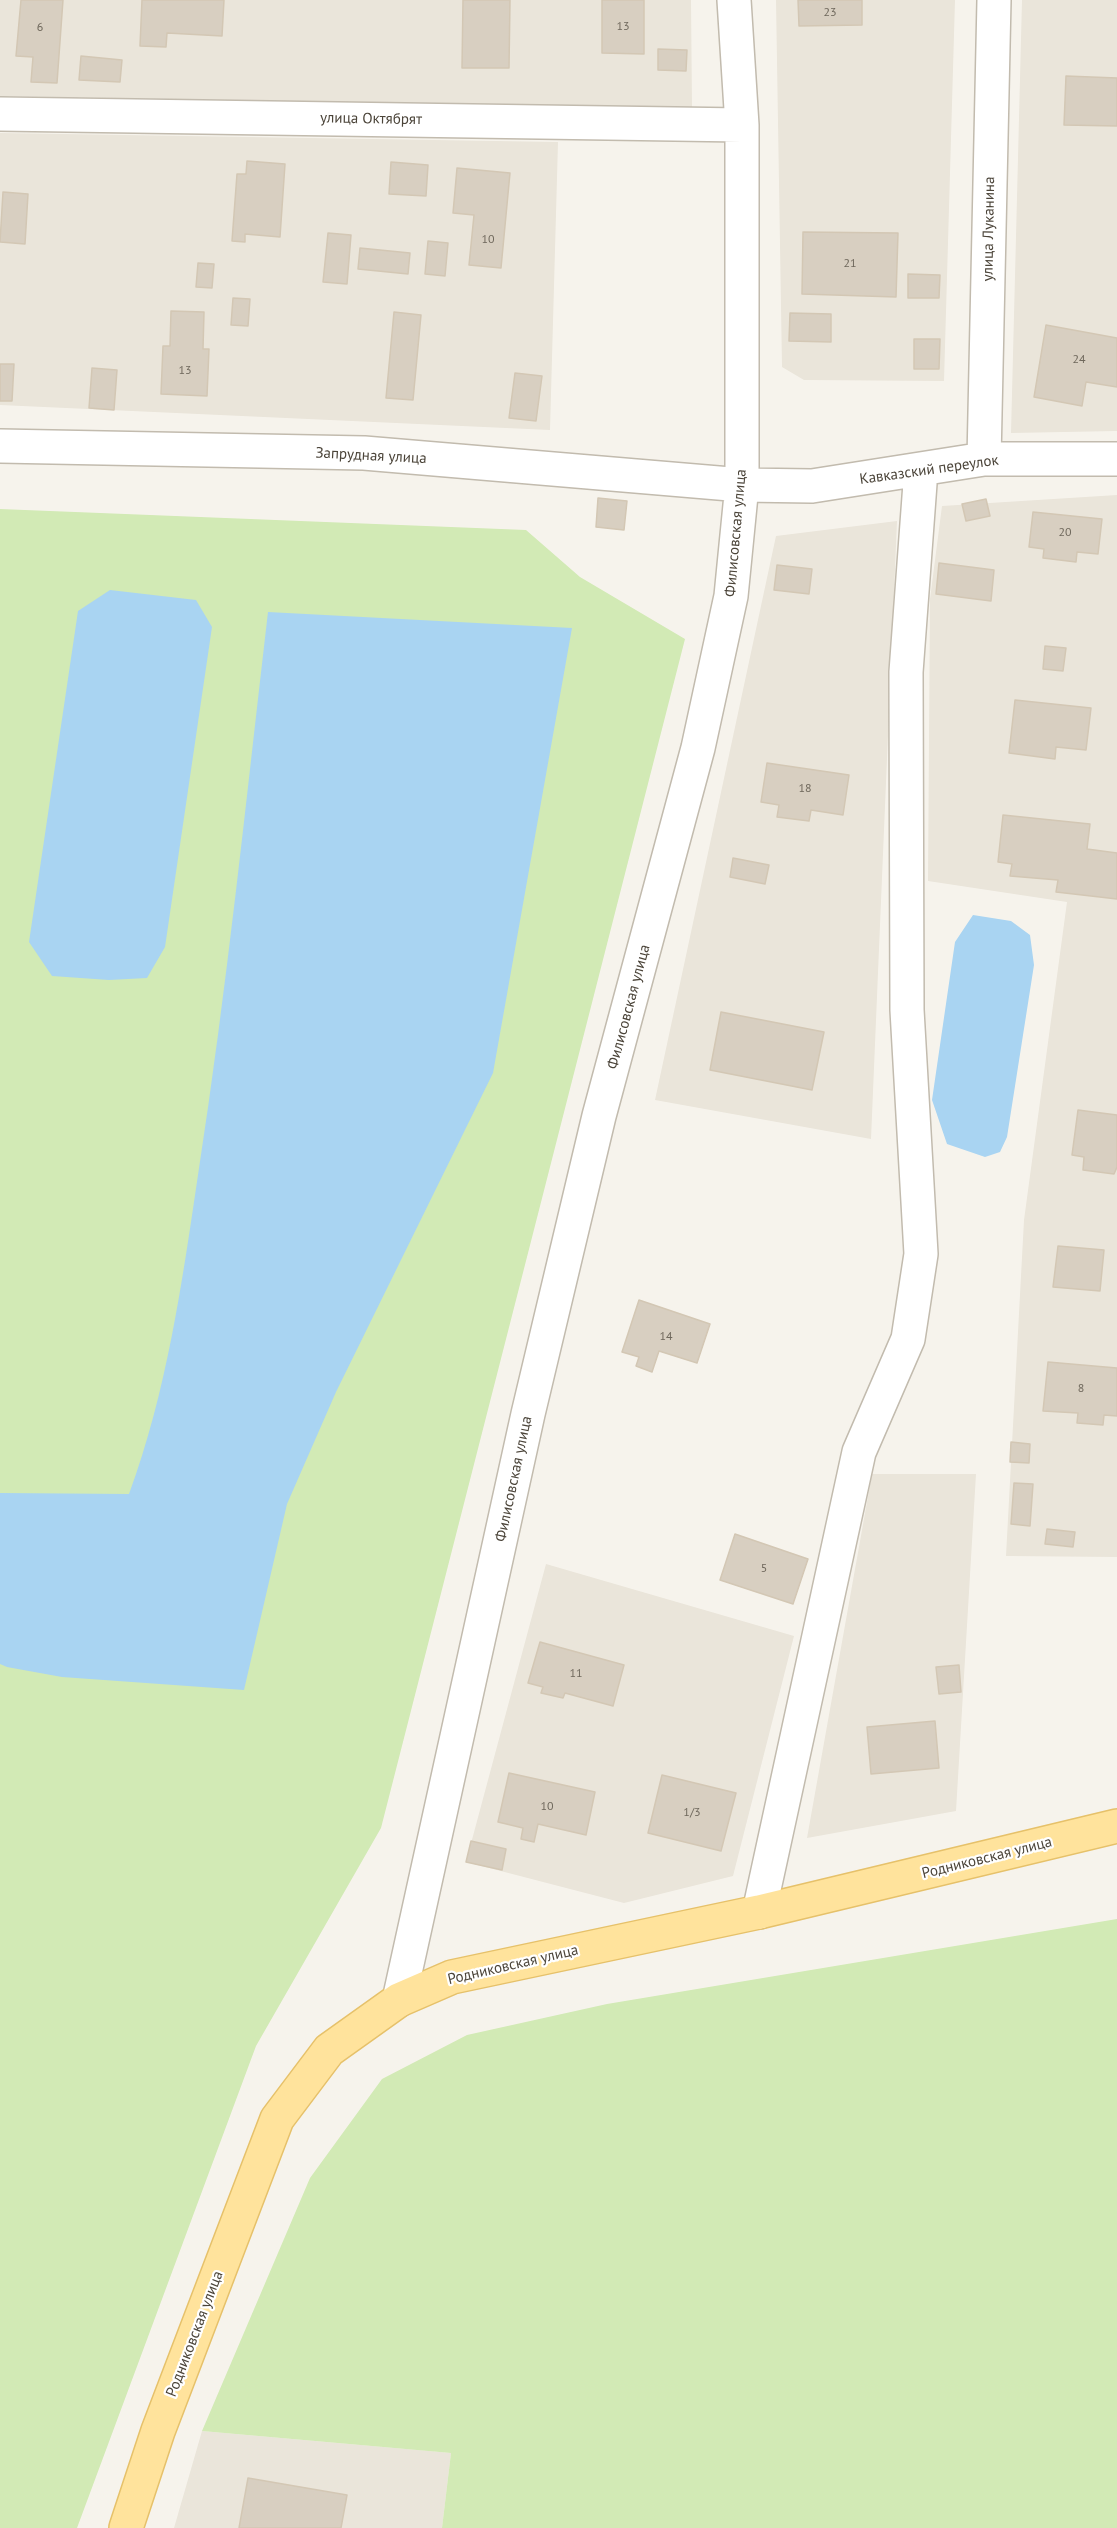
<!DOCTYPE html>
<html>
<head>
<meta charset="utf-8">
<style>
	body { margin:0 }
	canvas { display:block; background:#f6f3ec }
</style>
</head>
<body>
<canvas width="1117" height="2528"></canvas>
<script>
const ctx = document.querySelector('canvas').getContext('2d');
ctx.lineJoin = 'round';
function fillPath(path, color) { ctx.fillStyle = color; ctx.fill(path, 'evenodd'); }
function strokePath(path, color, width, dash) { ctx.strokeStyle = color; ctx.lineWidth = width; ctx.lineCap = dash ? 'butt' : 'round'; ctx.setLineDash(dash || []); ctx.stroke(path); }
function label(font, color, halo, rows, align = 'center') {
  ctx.font = font + ' "PT Sans",sans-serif'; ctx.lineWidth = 4.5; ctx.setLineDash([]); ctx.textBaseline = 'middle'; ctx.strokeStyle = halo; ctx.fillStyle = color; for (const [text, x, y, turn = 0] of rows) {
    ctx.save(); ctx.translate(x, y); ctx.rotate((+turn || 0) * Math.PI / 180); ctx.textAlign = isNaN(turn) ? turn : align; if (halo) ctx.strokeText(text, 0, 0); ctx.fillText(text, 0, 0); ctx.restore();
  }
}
fillPath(new Path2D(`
	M0,0H691L692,108L0,96Z
	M776,0H955L944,381L804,380L782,367Z
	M1022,0H1117V431L1011,433Z
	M0,133L558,142L550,430L0,405Z
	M1117,495V1557L1006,1556L1024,1220L1067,902L928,881L930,599L942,506Z
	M897,521L871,1139L655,1100L776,536Z
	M872,1474H976L956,1811L807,1838Z
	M546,1564L794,1636L733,1876L624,1903L466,1862Z
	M202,2431L451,2453L442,2528H174Z`), '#eae5da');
fillPath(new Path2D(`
	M0,509L526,530L580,577L685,639L381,1828L256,2046L77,2528H0Z
	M1117,1919V2528H442L451,2453L202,2431L310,2178L382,2079L467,2035L607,2004Z`), '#d2eab5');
fillPath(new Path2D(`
	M110,590L196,600L212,627L165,947L147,978L109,980L52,976L29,942L78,611Z
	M268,612L572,628L493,1073L336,1392L287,1504L244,1690L62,1677L7,1667L0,1664V1493L129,1494C167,1391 182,1283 198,1175C227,988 246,800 268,612Z
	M973,915L1011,921L1030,935L1034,965L1007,1137L1000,1152L985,1157L947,1144L932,1100L955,942Z`), '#a9d4f2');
const building = new Path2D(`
	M21,0H63L57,83L31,82L33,57L16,56Z
	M142,0H224L222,36L167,33L166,47L140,46Z
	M463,0H510L509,68H462Z
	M602,0H644V54L602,53Z
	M798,0H862V25L799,26Z
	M658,49L687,50L686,71L658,70Z
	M81,56L122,60L120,82L79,80Z
	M1066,76L1117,78V126L1064,125Z
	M247,161L285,164L280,237L245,234V242L232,241L237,174H246Z
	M391,162L428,165L426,196L389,194Z
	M457,168L510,173L501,268L469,265L474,215L453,213Z
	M3,192L28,194L25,244L0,242Z
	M803,232L898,233L896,297L802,294Z
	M328,233L351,235L347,284L323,282Z
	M428,241L448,243L445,276L425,274Z
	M360,248L410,253L408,274L358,269Z
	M198,263L214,264L212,288L196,287Z
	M908,274L940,275L939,298H908Z
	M233,298L250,299L248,326L231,325Z
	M171,311L204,312L203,349H209L207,396L161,394L163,346H170Z
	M394,312L421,315L413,400L386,398Z
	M790,313L831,314V342L789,341Z
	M1046,325L1117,338V387L1086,382L1082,406L1034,397Z
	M914,339H940L939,369H914Z
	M0,364H14L12,401H0Z
	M92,368L117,370L114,410L89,408Z
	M515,373L542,376L536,421L509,418Z
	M598,498L627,501L624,530L596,527Z
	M986,499L990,516L966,521L962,504Z
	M1033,512L1102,519L1098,554L1077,552L1076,562L1043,558L1044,549L1029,547Z
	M939,563L994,570L991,601L936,594Z
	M777,565L812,569L809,594L774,590Z
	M1045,646L1066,648L1063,671L1043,669Z
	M1015,700L1091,708L1086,750L1056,747L1055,759L1009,753Z
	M767,763L849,775L843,815L811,810L809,821L777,817L779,805L761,802Z
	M1003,815L1090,824L1087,849L1117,853V899L1056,892L1058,880L1010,876L1012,864L998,862Z
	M733,858L769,865L765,884L730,877Z
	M721,1012L824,1032L812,1090L710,1070Z
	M1078,1110L1117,1115V1167L1114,1174L1083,1170L1084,1157L1072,1155Z
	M1058,1246L1104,1250L1100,1291L1053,1287Z
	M639,1300L710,1324L697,1363L659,1351L652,1372L636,1366L639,1357L622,1352Z
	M1048,1362L1117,1368V1416L1104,1415L1103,1425L1077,1423L1078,1413L1043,1411Z
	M1011,1442L1030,1444L1029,1463L1010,1462Z
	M1014,1483L1033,1484L1030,1526L1011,1524Z
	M1047,1529L1075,1532L1073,1547L1045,1544Z
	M735,1534L808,1559L793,1604L720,1580Z
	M540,1642L624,1665L613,1706L565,1693L563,1698L541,1693L543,1687L528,1683Z
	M959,1665L961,1692L939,1694L936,1667Z
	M935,1721L939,1768L871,1774L867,1727Z
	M509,1773L595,1792L586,1835L538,1824L534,1842L521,1839L523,1828L498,1822Z
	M662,1775L736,1793L721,1851L648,1833Z
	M471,1841L506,1849L502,1870L466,1862Z
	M248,2478L347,2495L341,2528H239Z`);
fillPath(building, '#d8cfc1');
strokePath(building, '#d3c7b4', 1.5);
const minor = new Path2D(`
	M0,114L742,125
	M0,446L364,453L742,485L812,486L984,459H1117
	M984,459L994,0
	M759,1912L859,1452L908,1339L921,1254L907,1010L906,672L921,470
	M399,2000L528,1414L599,1116L698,748L731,596L742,485V125L734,0`);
const major = new Path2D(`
	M126,2528L158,2431L277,2119L329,2050L399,2000L452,1977L759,1912L1117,1826`);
strokePath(minor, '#c2bbae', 36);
strokePath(major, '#e6c16a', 36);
strokePath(minor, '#fff', 33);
strokePath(major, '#ffe39c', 33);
label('12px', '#6e675b', null, [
	["23",830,13],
	["13",623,27],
	["6",40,28],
	["10",488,240],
	["21",850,264],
	["24",1079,360],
	["13",185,371],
	["20",1065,533],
	["18",805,789],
	["14",666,1337],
	["8",1081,1389],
	["5",764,1569],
	["11",576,1674],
	["10",547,1807],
	["1/3",692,1813]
]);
label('15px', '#4b4439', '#fff', [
	["улица Октябрят",371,119,1],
	["улица Луканина",989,229,-89],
	["Запрудная улица",371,456,3],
	["Кавказский переулок",929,470,-8],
	["Филисовская улица",736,533,-85],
	["Филисовская улица",629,1007,-75],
	["Филисовская улица",514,1479,-78],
	["Родниковская улица",987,1858,-14],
	["Родниковская улица",513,1965,-13],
	["Родниковская улица",195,2334,-69]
]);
</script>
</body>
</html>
